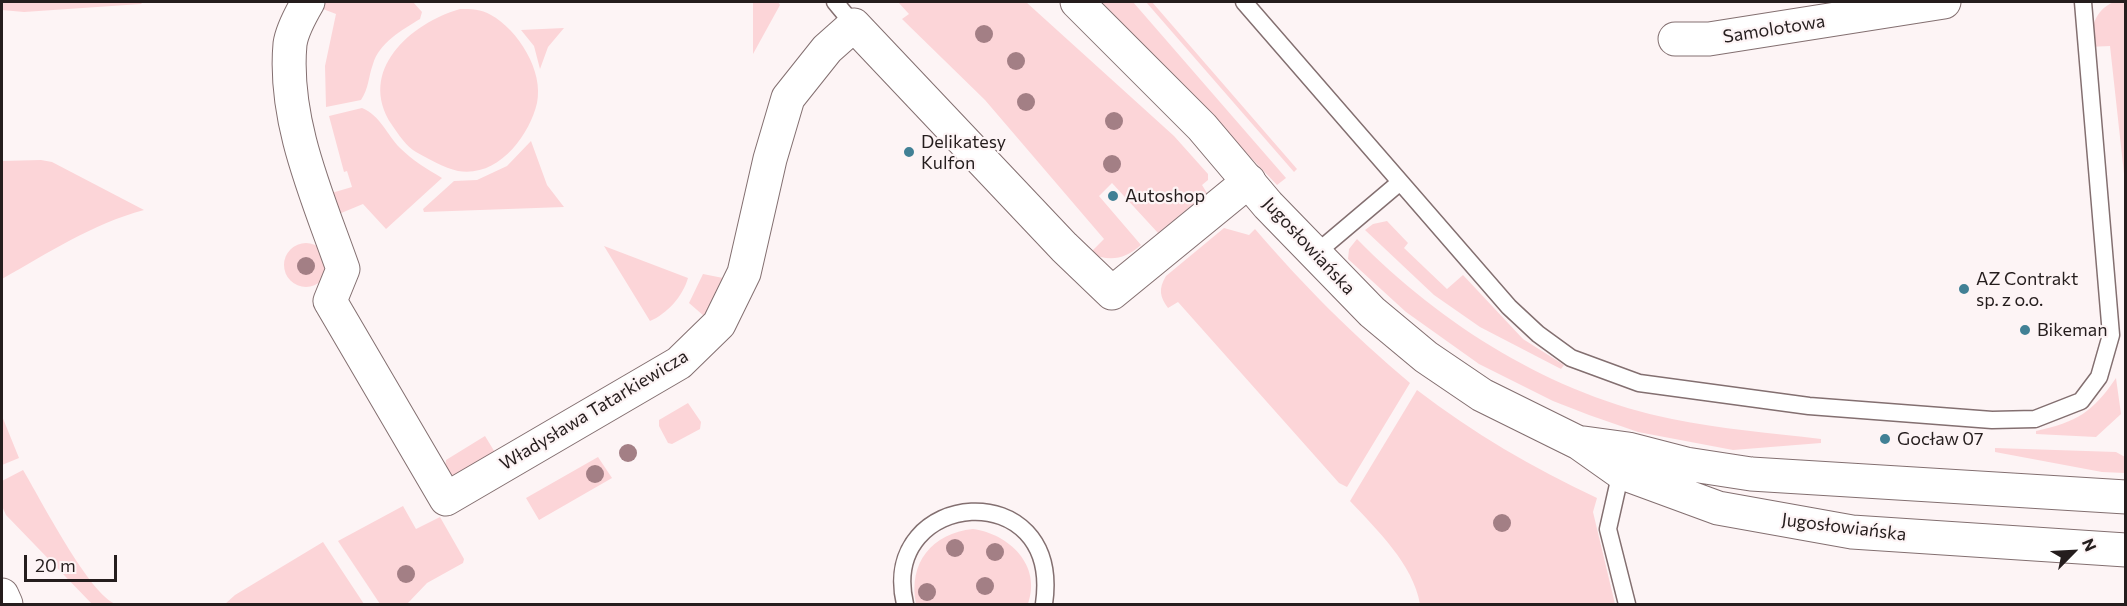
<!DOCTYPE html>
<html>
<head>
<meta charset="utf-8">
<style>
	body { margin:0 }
	#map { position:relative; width:2127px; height:606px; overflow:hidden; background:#fdf4f5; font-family:Commissioner,sans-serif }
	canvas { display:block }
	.frame { position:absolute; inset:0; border:3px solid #251d1d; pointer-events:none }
	.north { position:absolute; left:2043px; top:522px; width:60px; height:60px; -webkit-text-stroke:4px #fdf4f5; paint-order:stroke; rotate:66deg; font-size:16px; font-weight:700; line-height:24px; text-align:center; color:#251d1d }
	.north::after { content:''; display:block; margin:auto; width:21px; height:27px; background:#251d1d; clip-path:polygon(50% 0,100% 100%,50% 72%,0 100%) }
	.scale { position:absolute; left:24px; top:555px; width:93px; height:27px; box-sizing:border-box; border:3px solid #251d1d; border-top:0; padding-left:8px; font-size:18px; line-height:21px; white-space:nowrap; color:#251d1d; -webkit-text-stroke:4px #fdf4f5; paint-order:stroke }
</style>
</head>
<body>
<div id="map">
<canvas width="2127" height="606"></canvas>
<div class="frame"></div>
<div class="north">N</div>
<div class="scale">20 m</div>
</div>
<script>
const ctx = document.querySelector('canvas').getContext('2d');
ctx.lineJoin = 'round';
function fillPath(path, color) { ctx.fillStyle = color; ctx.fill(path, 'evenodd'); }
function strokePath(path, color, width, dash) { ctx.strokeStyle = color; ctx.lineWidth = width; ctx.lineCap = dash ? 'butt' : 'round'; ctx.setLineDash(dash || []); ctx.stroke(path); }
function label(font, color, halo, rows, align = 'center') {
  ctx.font = font + ' Commissioner,sans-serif'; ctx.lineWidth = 4.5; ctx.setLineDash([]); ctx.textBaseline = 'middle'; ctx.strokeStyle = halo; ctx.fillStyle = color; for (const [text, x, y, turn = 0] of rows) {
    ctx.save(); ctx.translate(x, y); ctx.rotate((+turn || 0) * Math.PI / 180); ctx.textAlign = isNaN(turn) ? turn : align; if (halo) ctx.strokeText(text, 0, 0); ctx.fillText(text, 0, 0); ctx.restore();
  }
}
fillPath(new Path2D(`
	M2,2H143L141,4L24,12L2,10Z
	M324,2H413L422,12L420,19C402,30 379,43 373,64C368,78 369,88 361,100L326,107L325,66L336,14L323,9Z
	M753,2H778L780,5L753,54Z
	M898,2H1026L1174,136L1208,174V180L1202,185L1207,193L1158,233L1112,183L1099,196L1141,245C1124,260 1111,261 1089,254L1104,239L985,100L902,19L909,14Z
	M1102,2H1133L1286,178L1277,185Z
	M1146,2H1152L1297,169L1294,172Z
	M2114,2H2125V183L2110,46L2088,47C2092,28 2094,10 2114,2Z
	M460,9C471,9 481,9 491,15C518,30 544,71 537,103C529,137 497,178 458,171C444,168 429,159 416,152C407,147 398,134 392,125C356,71 411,23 460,9Z
	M564,28L548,47L540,69L534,46L521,30Z
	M362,108C380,115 387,135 400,148C412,160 427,169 442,178L386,229L363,204L334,216L328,194L352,187L347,171L344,172L329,116Z
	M531,141L547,185L564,207L424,212L423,209L454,181L477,180L507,166Z
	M41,160L52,162L144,210C92,224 48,253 2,279V161Z
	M1387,221L1408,243L1404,248L1447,289L1463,275L1523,339L1564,365L1561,369L1480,327L1434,295L1365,230L1373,224Z
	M1224,228L1249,235L1255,229C1305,287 1352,334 1410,383L1347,487L1339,483L1178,302L1168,308C1160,297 1158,289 1166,276Z
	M1357,239C1441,325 1553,395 1672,419C1721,429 1771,433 1821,439V443L1733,450L1638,432L1589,415L1553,401L1479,364L1406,312L1348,259L1349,249Z
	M284 265a22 22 0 1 1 44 0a22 22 0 1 1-44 0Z
	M604,246L688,278C683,296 667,314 650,321Z
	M703,274L723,278L704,316L689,303Z
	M2116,378L2121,414L2096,437L2036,434V431C2077,422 2093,412 2116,378Z
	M1417,390C1473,433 1533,468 1597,498L1593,512L1615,604H1420C1413,564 1377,530 1350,501Z
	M688,403L701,422L700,429L672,444L668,443L659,426V420Z
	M2,416L19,458L2,465Z
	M485,436L496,454L450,478L445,467L446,460Z
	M1995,448L2116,452L2125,457V473L2102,472L1995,452Z
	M598,457L612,478L539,520L526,498Z
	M23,470C40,498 90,596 116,604H92L6,515L2,506V481Z
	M403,506L416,529L440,517L464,559L463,563L427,583L407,604H380L338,541Z
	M973,529C1009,534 1042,565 1028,604H916C908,563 932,533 973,529Z
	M323,542L364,604H225L235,595Z`), '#fcd5d8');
const lane = new Path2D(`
	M835,2L854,25
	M1244,2L1509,307L1538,334L1571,358L1639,383L1809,406L1992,420L2035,419L2081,401L2099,377L2111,335L2083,2
	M1315,254L1399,183
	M1622,467L1608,529L1627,604
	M905,604C878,489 1063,473 1044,604`);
const street = new Path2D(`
	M308,2C301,14 292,30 290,44C283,121 318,198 343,269L330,301L446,499L679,363L719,324L744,273L770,159L788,98L827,49L854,25L1064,247L1112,293L1249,181
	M1675,39H1709L1944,2`);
const secondary = new Path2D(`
	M1077,2L1202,127L1268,205L1372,312L1426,357L1482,395L1579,443L1620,472L1718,508L1852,532L2126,550
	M1584,443L1628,449L1686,464L1751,474L2126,497
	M2,595L6,604`);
strokePath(lane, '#836f70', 19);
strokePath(street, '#836f70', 35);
strokePath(secondary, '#836f70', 35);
strokePath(lane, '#fff', 16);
strokePath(street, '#fff', 33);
strokePath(secondary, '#fff', 33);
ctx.fillStyle = '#a37f85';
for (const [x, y] of [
	[984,34],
	[1016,61],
	[1026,102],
	[1114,121],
	[1112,164],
	[306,266],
	[628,453],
	[595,474],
	[1502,523],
	[955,548],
	[995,552],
	[406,574],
	[985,586],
	[927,592]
]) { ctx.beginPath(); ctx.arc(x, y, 9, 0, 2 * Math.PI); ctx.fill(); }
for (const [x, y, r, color] of [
	[909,152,6,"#418095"],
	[1113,196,6,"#418095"],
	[1964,289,6,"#418095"],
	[2025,330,6,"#418095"],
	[1885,439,6,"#418095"]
]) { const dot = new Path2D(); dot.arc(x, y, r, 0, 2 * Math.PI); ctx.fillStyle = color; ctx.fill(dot); strokePath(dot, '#fdf4f5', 2); }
label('18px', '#251d1d', '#fdf4f5', [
	["Samolotowa",1774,29,-9],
	["Jugosłowiańska",1309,246,47],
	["Władysława Tatarkiewicza",594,410,-31],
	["Jugosłowiańska",1844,527,7]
]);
label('18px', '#251d1d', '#fdf4f5', [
	["Delikatesy",921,142],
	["Kulfon",921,163],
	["Autoshop",1125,196],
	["AZ Contrakt",1976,279],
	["sp. z o.o.",1976,300],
	["Bikeman",2037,330],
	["Gocław 07",1897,439]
], 'left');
</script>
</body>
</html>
